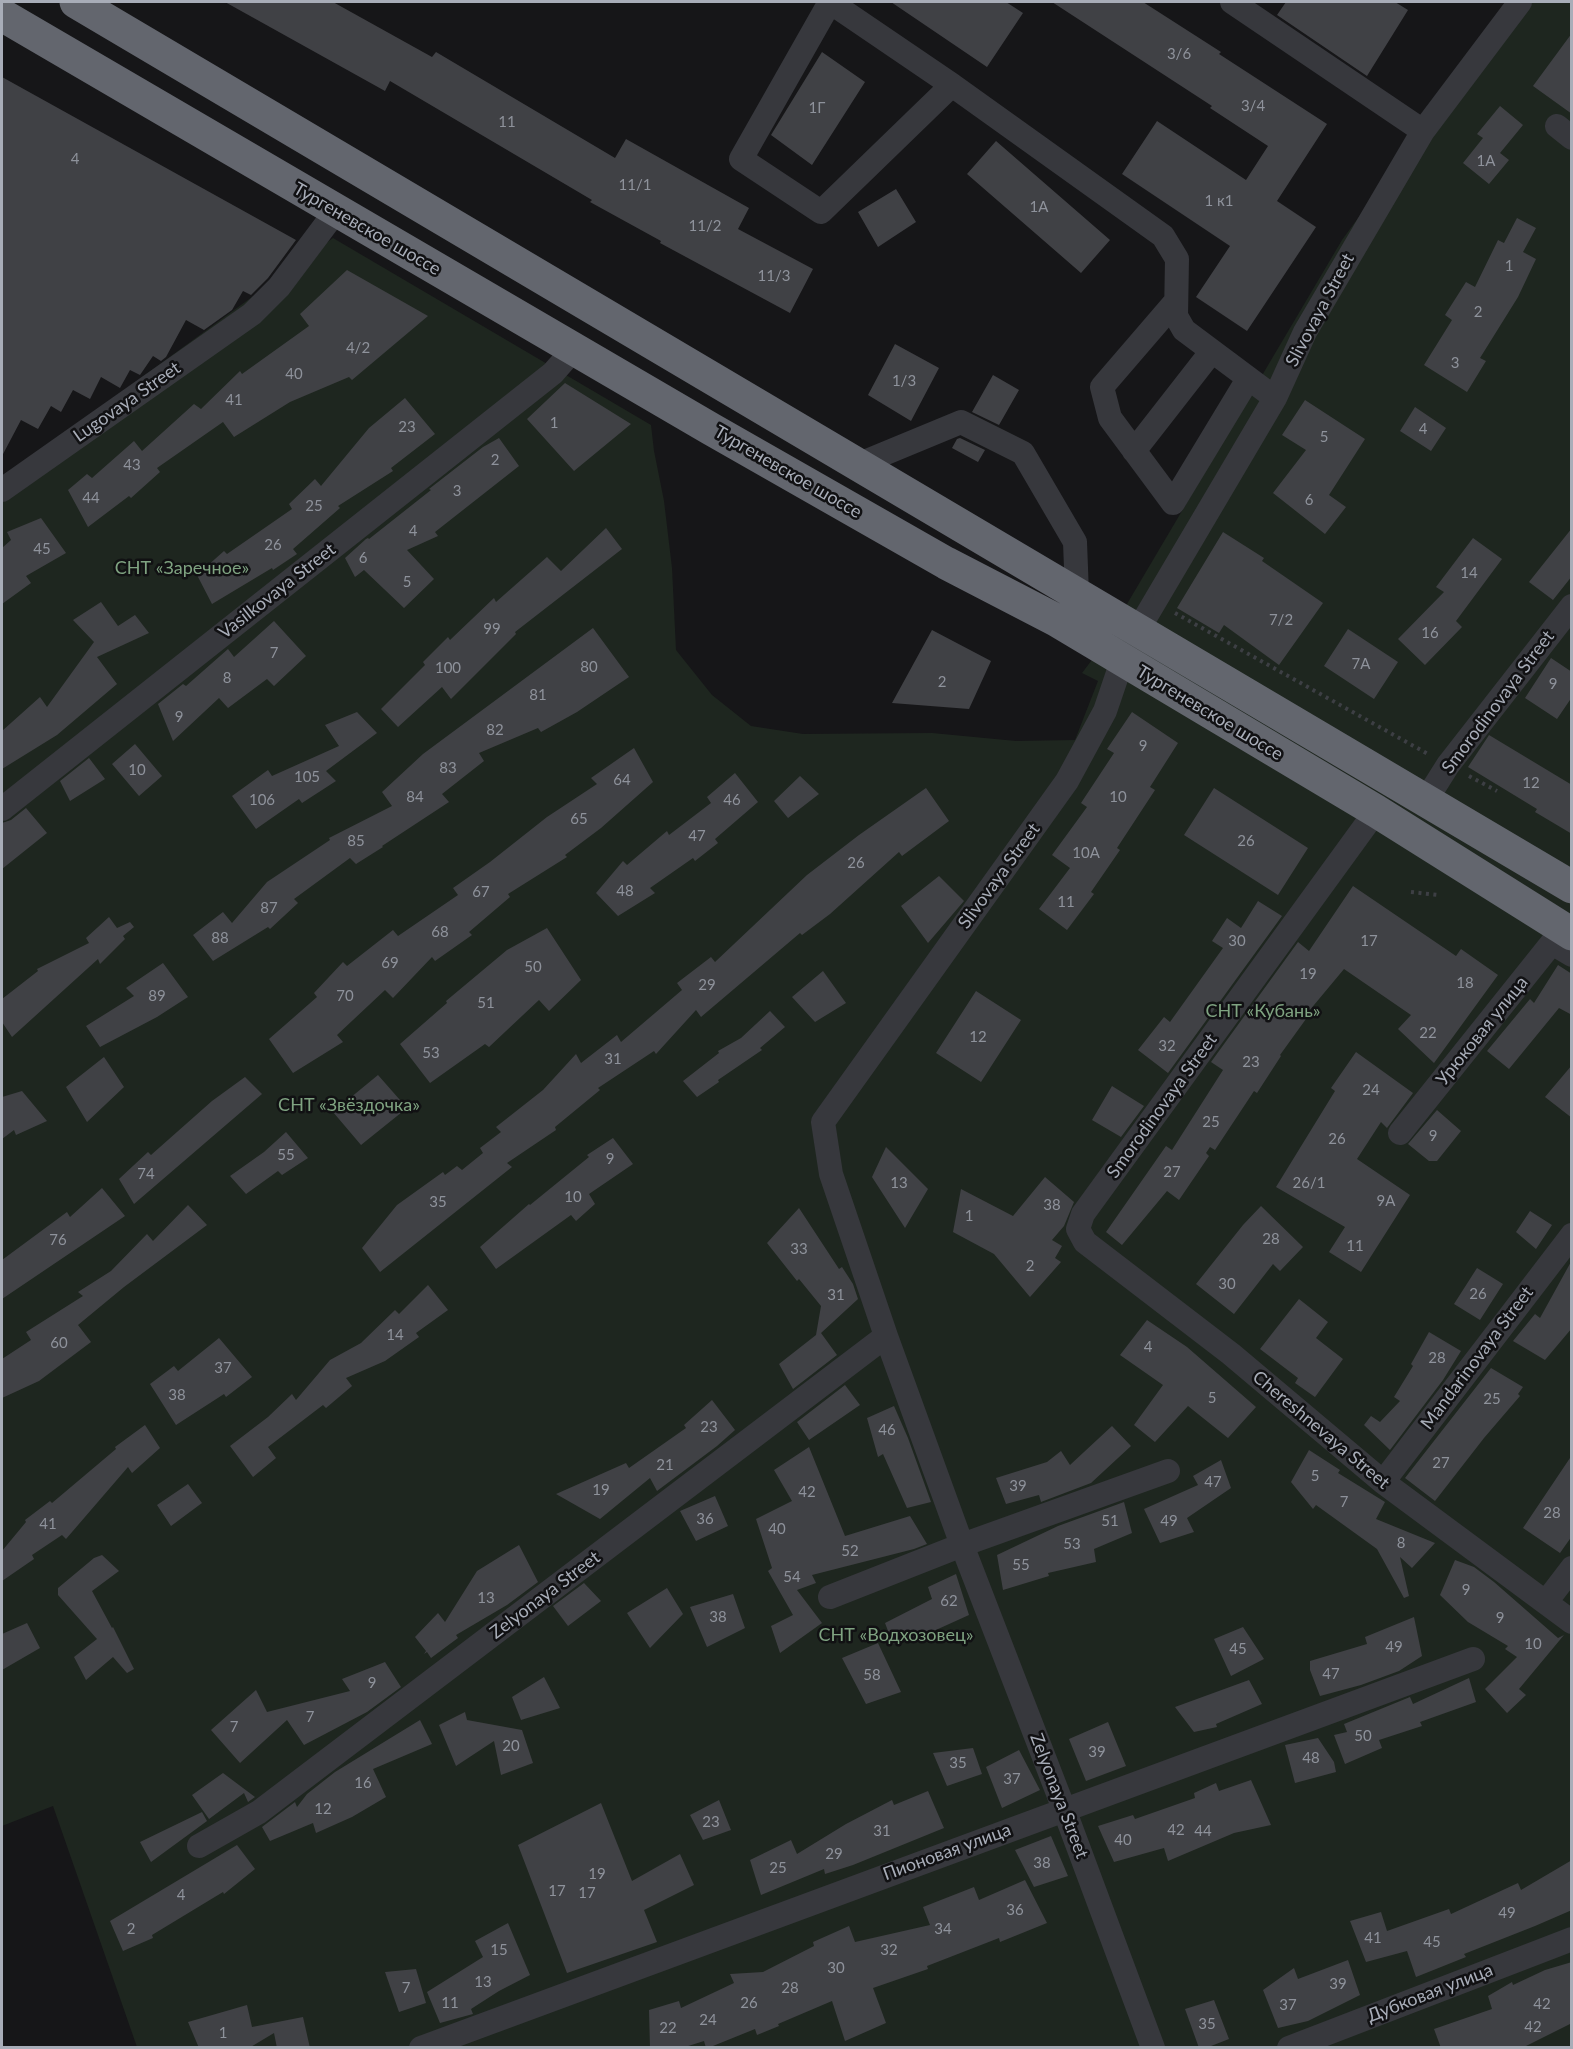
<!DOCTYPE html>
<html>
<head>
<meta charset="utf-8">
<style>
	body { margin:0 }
	#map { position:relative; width:1573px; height:2049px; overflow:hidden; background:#161618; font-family:Lato,sans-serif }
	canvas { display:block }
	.frame { position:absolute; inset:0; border:3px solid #a8adb8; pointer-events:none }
</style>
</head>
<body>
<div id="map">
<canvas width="1573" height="2049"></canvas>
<div class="frame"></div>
</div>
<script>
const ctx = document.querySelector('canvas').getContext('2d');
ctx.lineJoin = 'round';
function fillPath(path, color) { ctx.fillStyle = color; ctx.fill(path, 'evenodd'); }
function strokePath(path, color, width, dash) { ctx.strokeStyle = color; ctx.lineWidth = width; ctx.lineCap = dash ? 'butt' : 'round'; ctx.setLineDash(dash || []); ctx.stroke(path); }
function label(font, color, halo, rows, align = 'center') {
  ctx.font = font + ' Lato,sans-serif'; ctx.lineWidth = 5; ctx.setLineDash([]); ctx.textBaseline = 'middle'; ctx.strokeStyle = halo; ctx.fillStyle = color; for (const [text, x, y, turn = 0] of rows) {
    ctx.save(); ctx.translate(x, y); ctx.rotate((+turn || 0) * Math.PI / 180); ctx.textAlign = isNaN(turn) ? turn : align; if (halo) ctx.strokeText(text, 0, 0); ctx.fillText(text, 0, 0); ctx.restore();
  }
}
fillPath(new Path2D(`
	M1511,2H1571V2047H137L53,1806L2,1826V479L333,238L651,425L654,451L664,501L672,568L676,650L712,695L751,726L803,734L932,733L1016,741L1075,740L1098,681L1082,673L1101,648L1342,240L1462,75Z`), '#1e261f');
fillPath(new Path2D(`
	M225,2H333L432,57L436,52L615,158L626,139L749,208L738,229L813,269L790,313L660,243L661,241L590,202L592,200L390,81L385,91Z
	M891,2H1006L1023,13L987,67Z
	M1052,2H1143L1221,52L1219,54L1327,124L1277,201L1316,227L1247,331L1196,297L1230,246L1122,174L1157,121L1246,180L1268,146L1210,108L1212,106Z
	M1286,2H1395L1408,10L1367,76L1277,15Z
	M1572,33V114L1533,86Z
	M822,52L865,82L812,165L771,135Z
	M2,77L296,240L268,278L251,295L243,291L232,310L204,330L186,320L166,357L161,361L153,356L140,375L130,370L120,388L101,377L90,399L73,390L61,412L51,406L38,429L21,420L2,456Z
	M1500,106L1523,125L1500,153L1509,160L1489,184L1463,163L1483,138L1477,134Z
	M996,141L1110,240L1081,273L967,174Z
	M896,189L916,222L878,247L858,212Z
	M1517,218L1536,228L1523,252L1536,259L1518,297L1480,358L1486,361L1467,392L1424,365L1452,320L1445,315L1466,282L1475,287L1498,240L1504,243Z
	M347,270L428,316L352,380L349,377L290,402L234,437L223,422L157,468L160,472L131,498L129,496L88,527L68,490L87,474L92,478L134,441L142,451L194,404L201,409L240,371L242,374L309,326L300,314Z
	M895,344L939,368L911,421L868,395Z
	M993,375L1019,390L999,425L972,412Z
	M565,383L631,424L574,471L527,419Z
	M405,398L435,434L391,468L393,471L338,506L340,508L293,549L297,554L273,570L272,568L212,604L197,575L224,551L227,554L292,509L289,504L315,479L321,486L369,428Z
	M1305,400L1365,439L1329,495L1346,507L1325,534L1273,493L1306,450L1282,435Z
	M1415,407L1446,428L1431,451L1400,431Z
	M499,438L519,466L435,532L438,536L407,550L434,579L404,608L364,570L355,577L345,558L366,539L368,538L369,539L431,490L429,489L483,447Z
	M960,438L985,450L978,462L952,448L957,439Z
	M41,518L66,553L26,576L31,583L2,604V548L11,540L7,532Z
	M606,528L622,549L515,632L516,634L451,699L442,687L398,727L381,709L425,665L423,662L448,637L450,640L494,598L496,602L547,557L561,571Z
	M1572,528V576L1553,600L1529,582Z
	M1223,532L1264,558L1262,561L1323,603L1279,665L1224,625L1219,633L1177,608Z
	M1473,538L1502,559L1456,621L1462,627L1425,665L1398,639L1444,592L1436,587Z
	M101,602L118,626L135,615L149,633L97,657L117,684L57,735L2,769V731L40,697L47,707L94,642L73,620Z
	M274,621L306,656L274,686L267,679L228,708L219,698L173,741L158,704L183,684L186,686L228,649L234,657Z
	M593,628L629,677L577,712L541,732L538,728L479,753L484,761L442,794L449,802L382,846L383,847L356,864L350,858L294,899L298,903L270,929L268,927L213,961L193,935L223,912L232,923L267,882L330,840L329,838L392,806L382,792L423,754Z
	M1348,629L1398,662L1374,699L1324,666Z
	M932,630L991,661L969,709L892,703Z
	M1551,658L1572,672V697L1557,719L1525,698Z
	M357,712L377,733L326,771L336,781L302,803L299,799L256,829L232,796L268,770L272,776L339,746L325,725Z
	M1132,712L1178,743L1150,787L1155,790L1117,848L1120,850L1091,892L1094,894L1067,930L1039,909L1070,868L1052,855L1087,807L1081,803L1114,753L1107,749Z
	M1489,735L1572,785V834L1535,812L1537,809L1468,767Z
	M135,744L162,776L139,796L112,764Z
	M634,748L653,782L601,828L565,855L567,857L508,894L510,897L469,932L472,935L435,961L432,957L393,998L385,990L337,1035L343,1042L293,1073L269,1039L317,997L314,993L343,962L347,966L393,930L398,936L458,895L453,888L490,862L547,817L597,784L591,778Z
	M89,758L105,779L70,801L60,781Z
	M735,773L758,802L715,839L718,843L695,861L693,858L650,888L655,893L618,916L596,893L623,861L627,865L667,831L669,835L711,803L707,797Z
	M800,776L819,794L788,818L774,801Z
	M926,788L949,821L902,856L899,852L830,914L802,935L800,933L701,1017L696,1010L656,1054L654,1051L598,1088L600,1090L555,1127L556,1130L507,1163L512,1167L380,1272L362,1248L397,1205L443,1172L445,1175L457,1166L462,1170L483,1153L480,1148L501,1132L496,1127L543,1090L576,1054L581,1063L617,1035L621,1042L682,990L677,983L711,957L715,962L807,875L859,835Z
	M1214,788L1308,848L1278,895L1184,835Z
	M26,808L47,833L2,869V823L11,820Z
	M939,876L964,901L928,943L901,906Z
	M1353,886L1456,956L1461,949L1498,975L1434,1063L1398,1029L1411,1015L1344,969L1309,1011L1311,1012L1280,1055L1281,1056L1257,1093L1254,1091L1215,1150L1210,1147L1206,1153L1209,1156L1179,1200L1167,1191L1122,1245L1106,1232L1166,1146L1172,1150L1223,1070L1211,1062L1298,942L1309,951Z
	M1258,901L1282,916L1168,1073L1138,1050L1164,1017L1170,1022L1223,948L1212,941L1227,918L1241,928Z
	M109,917L117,928L130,922L134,927L123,936L125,939L100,964L98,959L12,1037L2,1022V999L38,971L37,969L89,943L86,938Z
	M547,928L581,980L549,1011L539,1000L489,1047L485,1044L430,1083L400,1044L447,1003L446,1001L507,950Z
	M163,963L188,997L157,1017L100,1047L86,1026L134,996L126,988Z
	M1558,965L1572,974V1015L1559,1008L1509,1069L1487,1051L1530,999L1534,1003Z
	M823,971L846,1003L815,1022L792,997Z
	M976,991L1021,1020L981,1082L936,1053Z
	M770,1011L785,1027L760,1048L762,1050L718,1080L719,1082L697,1097L683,1081L719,1053L718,1051L741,1038Z
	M1356,1052L1413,1093L1387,1128L1381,1122L1357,1159L1410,1195L1361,1272L1329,1252L1345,1227L1276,1187L1335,1091L1331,1088Z
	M104,1057L124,1087L87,1122L66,1087Z
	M1572,1065V1118L1545,1097Z
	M378,1075L407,1108L361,1145L333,1112Z
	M245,1077L262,1094L134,1204L119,1179L148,1152L151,1155L212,1101Z
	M1112,1086L1144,1106L1121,1137L1092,1120Z
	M22,1091L47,1121L16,1135L14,1130L2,1139V1097Z
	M1437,1110L1461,1131L1437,1161H1429L1408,1144Z
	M286,1132L308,1158L282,1175L278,1171L246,1194L230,1176L264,1152Z
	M613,1138L633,1164L589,1194L595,1204L576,1221L571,1215L496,1269L480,1247L529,1204L530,1205L589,1157L587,1155Z
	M886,1147L928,1189L905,1228L872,1177Z
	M1045,1177L1074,1202L1064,1226L1052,1240L1062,1246L1055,1258L1061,1262L1030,1297L994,1254L953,1232L961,1189L1013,1216Z
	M102,1188L125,1216L2,1299V1260L67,1212L70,1217Z
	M188,1205L207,1225L124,1287L78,1325L91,1342L39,1381L2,1398V1359L31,1340L26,1332L83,1296L78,1292L111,1271L147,1234L153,1241Z
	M1261,1206L1303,1247L1280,1271L1273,1264L1234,1314L1196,1284L1243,1225Z
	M799,1208L839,1269L842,1267L853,1284L858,1299L821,1333L837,1355L793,1389L779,1364L816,1335L821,1306L799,1279L797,1281L767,1243Z
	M1530,1211L1552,1225L1536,1249L1516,1232Z
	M1572,1260V1328L1545,1360L1513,1341L1535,1314L1540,1318Z
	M1477,1268L1503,1284L1480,1320L1454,1304Z
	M428,1285L448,1310L416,1333L419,1337L385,1361L346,1378L352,1386L326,1408L323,1405L268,1447L276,1458L253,1477L230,1446L268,1417L292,1394L296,1400L330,1360L361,1343L395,1310L399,1314Z
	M1299,1299L1328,1322L1316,1338L1343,1359L1315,1397L1295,1383L1298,1378L1260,1349Z
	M1147,1320L1187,1347L1256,1407L1228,1438L1188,1406L1155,1442L1134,1425L1163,1385L1120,1355Z
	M1429,1332L1461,1351L1443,1380L1390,1450L1364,1425L1371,1416L1380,1422L1400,1401L1394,1397L1413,1366L1411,1364Z
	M219,1338L252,1377L226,1397L224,1394L176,1425L150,1384L174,1366L178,1371Z
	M1491,1368L1523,1387L1518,1394L1520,1396L1484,1438L1435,1501L1405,1478Z
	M845,1385L860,1405L809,1440L797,1422Z
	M712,1400L735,1430L717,1446L657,1491L650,1478L600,1519L556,1494L626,1463L629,1468L686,1428L684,1425Z
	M894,1406L908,1438L931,1502L907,1508L883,1454L878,1457L867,1418Z
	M145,1425L160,1448L132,1473L128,1467L66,1539L62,1535L32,1555L34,1559L2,1581V1551L26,1522L25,1520L50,1501L52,1503L116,1449L115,1447Z
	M1112,1426L1131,1446L1091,1483L1041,1502L1039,1495L1006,1504L996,1478L1047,1462L1061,1451L1070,1465Z
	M809,1447L845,1536L910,1516L927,1544L914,1549L812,1575L816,1583L797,1590L822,1623L780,1653L771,1626L793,1615L768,1571L772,1568L756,1519L792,1501L774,1470Z
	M1309,1450L1340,1470L1338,1473L1385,1502L1376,1519L1435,1543L1412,1568L1400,1557L1409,1596L1404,1598L1377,1549L1316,1505L1313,1509L1291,1482Z
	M1572,1455V1536L1560,1553L1523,1528Z
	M1221,1460L1231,1488L1187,1518L1194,1532L1160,1543L1144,1509L1198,1485L1193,1476Z
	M188,1484L202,1503L171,1526L157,1505Z
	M715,1496L728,1526L696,1541L680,1511Z
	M1124,1502L1132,1533L1094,1549L1096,1562L1048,1573L1049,1576L1003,1590L997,1555L1058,1526Z
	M519,1545L538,1582L507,1605L456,1635L458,1638L431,1658L427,1652L424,1654L426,1651L415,1637L438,1613L445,1622L477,1571Z
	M102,1555L119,1571L92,1591L112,1628L113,1627L134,1669L127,1673L113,1657L86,1680L74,1657L97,1639L58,1595V1588L94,1558Z
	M1455,1560L1474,1567L1494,1582L1558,1638L1564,1635L1519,1689L1526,1695L1507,1713L1485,1689L1517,1657L1505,1649L1508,1646L1468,1622L1440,1595Z
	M956,1574L969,1615L916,1639L893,1644L885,1623L932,1599L928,1587Z
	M584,1583L601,1601L568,1626L553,1606Z
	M667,1588L683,1614L650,1648L627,1613Z
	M733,1594L745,1628L707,1647L690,1607Z
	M1414,1617L1422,1656L1399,1671L1361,1685L1320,1696L1310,1670V1661L1367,1644L1365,1637Z
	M27,1623L40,1648L2,1670V1634Z
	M1243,1627L1264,1659L1231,1676L1214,1639Z
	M878,1643L901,1692L866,1704L842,1658Z
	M385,1662L401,1687L367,1712L304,1745L287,1720L240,1763L211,1730L256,1690L267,1712L350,1691L342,1679Z
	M544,1677L560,1708L521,1720L512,1697Z
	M1469,1678L1476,1702L1420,1722L1422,1726L1379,1740L1382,1748L1345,1764L1334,1735L1347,1732L1344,1724L1410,1697L1413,1704Z
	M1249,1680L1262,1704L1216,1724L1217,1727L1194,1732L1175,1707Z
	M465,1712L467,1720L522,1730L533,1763L501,1775L494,1741L456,1766L439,1725Z
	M420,1720L432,1744L373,1769L386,1797L352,1817L316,1833L313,1823L270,1841L262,1827L295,1802L297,1807L307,1794L335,1772Z
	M1108,1722L1126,1766L1086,1781L1069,1739Z
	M1318,1738L1334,1762L1336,1772L1295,1783L1285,1745Z
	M973,1748L982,1774L947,1786L933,1753Z
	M1019,1750L1040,1790L1002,1808L986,1767Z
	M223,1773L255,1797L248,1802L244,1793L209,1819L192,1795Z
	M1251,1780L1271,1825L1234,1833L1168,1861L1164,1848L1114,1862L1098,1826L1133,1815L1135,1819L1195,1798L1194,1793L1216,1783L1219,1791Z
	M928,1791L944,1828L853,1865L825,1874L824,1869L761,1895L750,1860L791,1840L797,1854L846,1824L892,1800L894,1805Z
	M719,1800L731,1830L703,1840L690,1815Z
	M601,1803L632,1881L680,1854L694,1885L644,1910L657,1942L567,1973L518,1845Z
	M202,1812L207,1821L151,1862L140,1842Z
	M1051,1836L1068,1876L1034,1887L1015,1850Z
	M237,1845L255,1869L224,1894L223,1892L152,1935L153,1938L123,1951L110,1921Z
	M1572,1860V1910L1535,1926L1464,1954L1466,1957L1416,1977L1407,1951L1366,1962L1350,1921L1381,1912L1387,1931L1449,1909L1451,1914L1518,1883L1521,1890Z
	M1025,1880L1047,1923L1000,1942L999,1938L927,1966L928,1969L873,1988L886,2023L845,2041L832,2001L778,2024L779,2026L757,2035L755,2029L708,2048H706L704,2041L682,2048H650L649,2010L679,2001L681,2008L734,1983L730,1974L763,1972L814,1946L813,1942L849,1926L855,1942L930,1925L923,1907L974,1887L979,1900Z
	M508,1923L530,1975L499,1991L471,2009L473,2014L440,2023L427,1992L483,1957L475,1941Z
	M1348,1960L1360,1995L1308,2021L1278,2028L1263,1990L1294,1968L1298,1979Z
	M1572,1962V2023L1522,2048H1441L1434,2029L1492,2009L1488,1996L1512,1982L1513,1985L1545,1970Z
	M416,1969L426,2003L399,2012L385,1972Z
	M1214,2000L1229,2039L1206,2048H1199L1185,2009Z
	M247,2005L252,2027L303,2017L310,2048H277L274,2033L249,2048H199L188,2022Z`), '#404145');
strokePath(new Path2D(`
	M1175,613L1428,754
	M1469,776L1497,791
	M1411,892L1438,895`), '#3d3f44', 4, [3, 4.5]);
strokePath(new Path2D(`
	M1232,2L1423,131
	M952,85L830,2L741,159L821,212L952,85L1163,236L1177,259L1176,316L1184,330L1275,398
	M1557,126L1572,138
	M1176,301L1102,387L1110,418L1173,503L1248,379
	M1134,451L1212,351
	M857,465L961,422L1023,453L1075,542L1077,594
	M2,490L252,314L279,287L336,211
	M1138,630L1275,398L1305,332L1423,131L1520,2
	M1122,661L1105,711L1067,781L823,1122L831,1174L886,1336L962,1545L1064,1809L1153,2048
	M1426,800L1448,765L1572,606
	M2,809L553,373L574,349
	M1376,811L1083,1214L1078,1229L1085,1242L1231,1354L1383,1482L1572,1622
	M1552,943L1572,955
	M1400,1133L1563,929
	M1383,1482L1572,1235
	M830,1597L962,1545L1168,1471
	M1546,1602L1572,1568
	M199,1846L259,1812L886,1336
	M421,2048L1473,1659
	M1289,2048L1572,1939`), '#37383d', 24);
strokePath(new Path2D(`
	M76,2L1572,887
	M2,15L711,429L946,563L1056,620L1376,811L1572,934`), '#63666e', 33);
label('15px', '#8e929b', null, [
	["3/6",1179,54],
	["3/4",1253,106],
	["1Г",817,108],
	["11",507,122],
	["4",75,159],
	["1А",1486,161],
	["11/1",635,185],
	["1 к1",1219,201],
	["1А",1039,207],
	["11/2",705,226],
	["1",1509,266],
	["11/3",774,276],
	["2",1478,312],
	["4/2",358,348],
	["3",1455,363],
	["40",294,374],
	["1/3",904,381],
	["41",234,400],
	["1",554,423],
	["23",407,427],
	["4",1423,429],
	["5",1324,437],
	["2",495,460],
	["43",132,465],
	["3",457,491],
	["44",91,498],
	["6",1309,500],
	["25",314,506],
	["4",413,531],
	["26",273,545],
	["45",42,549],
	["6",363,558],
	["14",1469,573],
	["5",407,582],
	["7/2",1281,620],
	["99",492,629],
	["16",1430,633],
	["7",274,653],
	["7А",1361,664],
	["80",589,667],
	["100",448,668],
	["8",227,678],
	["2",942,682],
	["9",1553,684],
	["81",538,695],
	["9",179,717],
	["82",495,730],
	["9",1143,746],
	["83",448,768],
	["10",137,770],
	["105",307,777],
	["64",622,780],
	["12",1531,783],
	["84",415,797],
	["10",1118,797],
	["106",262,800],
	["46",732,800],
	["65",579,819],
	["47",697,836],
	["85",356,841],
	["26",1246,841],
	["10А",1086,853],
	["26",856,863],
	["48",625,891],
	["67",481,892],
	["11",1066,902],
	["87",269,908],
	["68",440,932],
	["88",220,938],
	["30",1237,941],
	["17",1369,941],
	["69",390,963],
	["50",533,967],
	["19",1308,974],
	["18",1465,983],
	["29",707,985],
	["89",157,996],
	["70",345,996],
	["51",486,1003],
	["22",1428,1033],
	["12",978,1037],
	["32",1167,1046],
	["53",431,1053],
	["31",613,1059],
	["23",1251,1062],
	["24",1371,1090],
	["25",1211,1122],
	["9",1433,1136],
	["26",1337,1139],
	["55",286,1155],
	["9",610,1159],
	["27",1172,1172],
	["74",146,1174],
	["13",899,1183],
	["26/1",1309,1183],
	["10",573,1197],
	["9А",1386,1201],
	["35",438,1202],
	["38",1052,1205],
	["1",969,1216],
	["28",1271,1239],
	["76",58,1240],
	["11",1355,1246],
	["33",799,1249],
	["2",1030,1266],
	["30",1227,1284],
	["26",1478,1294],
	["31",836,1295],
	["14",395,1335],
	["60",59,1343],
	["4",1148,1347],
	["28",1437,1358],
	["37",223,1368],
	["38",177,1395],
	["5",1212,1398],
	["25",1492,1399],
	["23",709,1427],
	["46",887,1430],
	["27",1441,1463],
	["21",665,1465],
	["5",1315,1476],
	["47",1213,1482],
	["39",1018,1486],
	["19",601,1490],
	["42",807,1492],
	["7",1344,1502],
	["28",1552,1513],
	["36",705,1519],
	["51",1110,1521],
	["49",1169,1521],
	["41",48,1524],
	["40",777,1529],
	["8",1401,1543],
	["53",1072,1544],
	["52",850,1551],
	["55",1021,1565],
	["54",792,1577],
	["9",1466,1590],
	["13",486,1598],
	["62",949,1601],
	["38",718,1617],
	["9",1500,1618],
	["10",1533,1644],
	["49",1394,1647],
	["45",1238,1649],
	["47",1331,1674],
	["58",872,1675],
	["9",372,1683],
	["7",310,1717],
	["7",234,1727],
	["50",1363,1736],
	["20",511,1746],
	["39",1097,1752],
	["48",1311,1758],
	["35",958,1763],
	["37",1012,1779],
	["16",363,1783],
	["12",323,1809],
	["23",711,1822],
	["42",1176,1830],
	["31",882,1831],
	["44",1203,1831],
	["40",1123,1840],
	["29",834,1854],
	["38",1042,1863],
	["25",778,1868],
	["19",597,1874],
	["17",557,1891],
	["17",587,1893],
	["4",181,1895],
	["36",1015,1910],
	["49",1507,1913],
	["2",131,1929],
	["34",943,1929],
	["41",1373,1938],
	["45",1432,1942],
	["15",499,1950],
	["32",889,1950],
	["30",836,1968],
	["13",483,1982],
	["39",1338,1984],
	["7",406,1988],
	["28",790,1988],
	["11",450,2003],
	["26",749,2003],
	["42",1542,2004],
	["37",1288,2005],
	["24",708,2020],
	["35",1207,2024],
	["42",1533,2027],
	["22",668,2028],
	["1",223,2033]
]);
label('18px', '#a8adb8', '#111113', [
	["Тургеневское шоссе",367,229,30],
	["Slivovaya Street",1320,310,-62],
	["Lugovaya Street",127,402,-35],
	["Тургеневское шоссе",788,472,30],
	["Vasilkovaya Street",277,591,-38],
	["Smorodinovaya Street",1498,702,-53],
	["Тургеневское шоссе",1210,713,31],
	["Slivovaya Street",999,876,-54],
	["Урюковая улица",1482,1031,-51],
	["Smorodinovaya Street",1162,1106,-54],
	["Mandarinovaya Street",1477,1358,-53],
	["Chereshnevaya Street",1321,1430,40],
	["Zelyonaya Street",545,1595,-37],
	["Zelyonaya Street",1059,1796,69],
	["Пионовая улица",947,1852,-20],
	["Дубковая улица",1430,1993,-21]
]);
label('18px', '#7fa381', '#111113', [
	["СНТ «Заречное»",182,568],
	["СНТ «Кубань»",1263,1011],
	["СНТ «Звёздочка»",349,1105],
	["СНТ «Водхозовец»",896,1635]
]);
</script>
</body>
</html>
